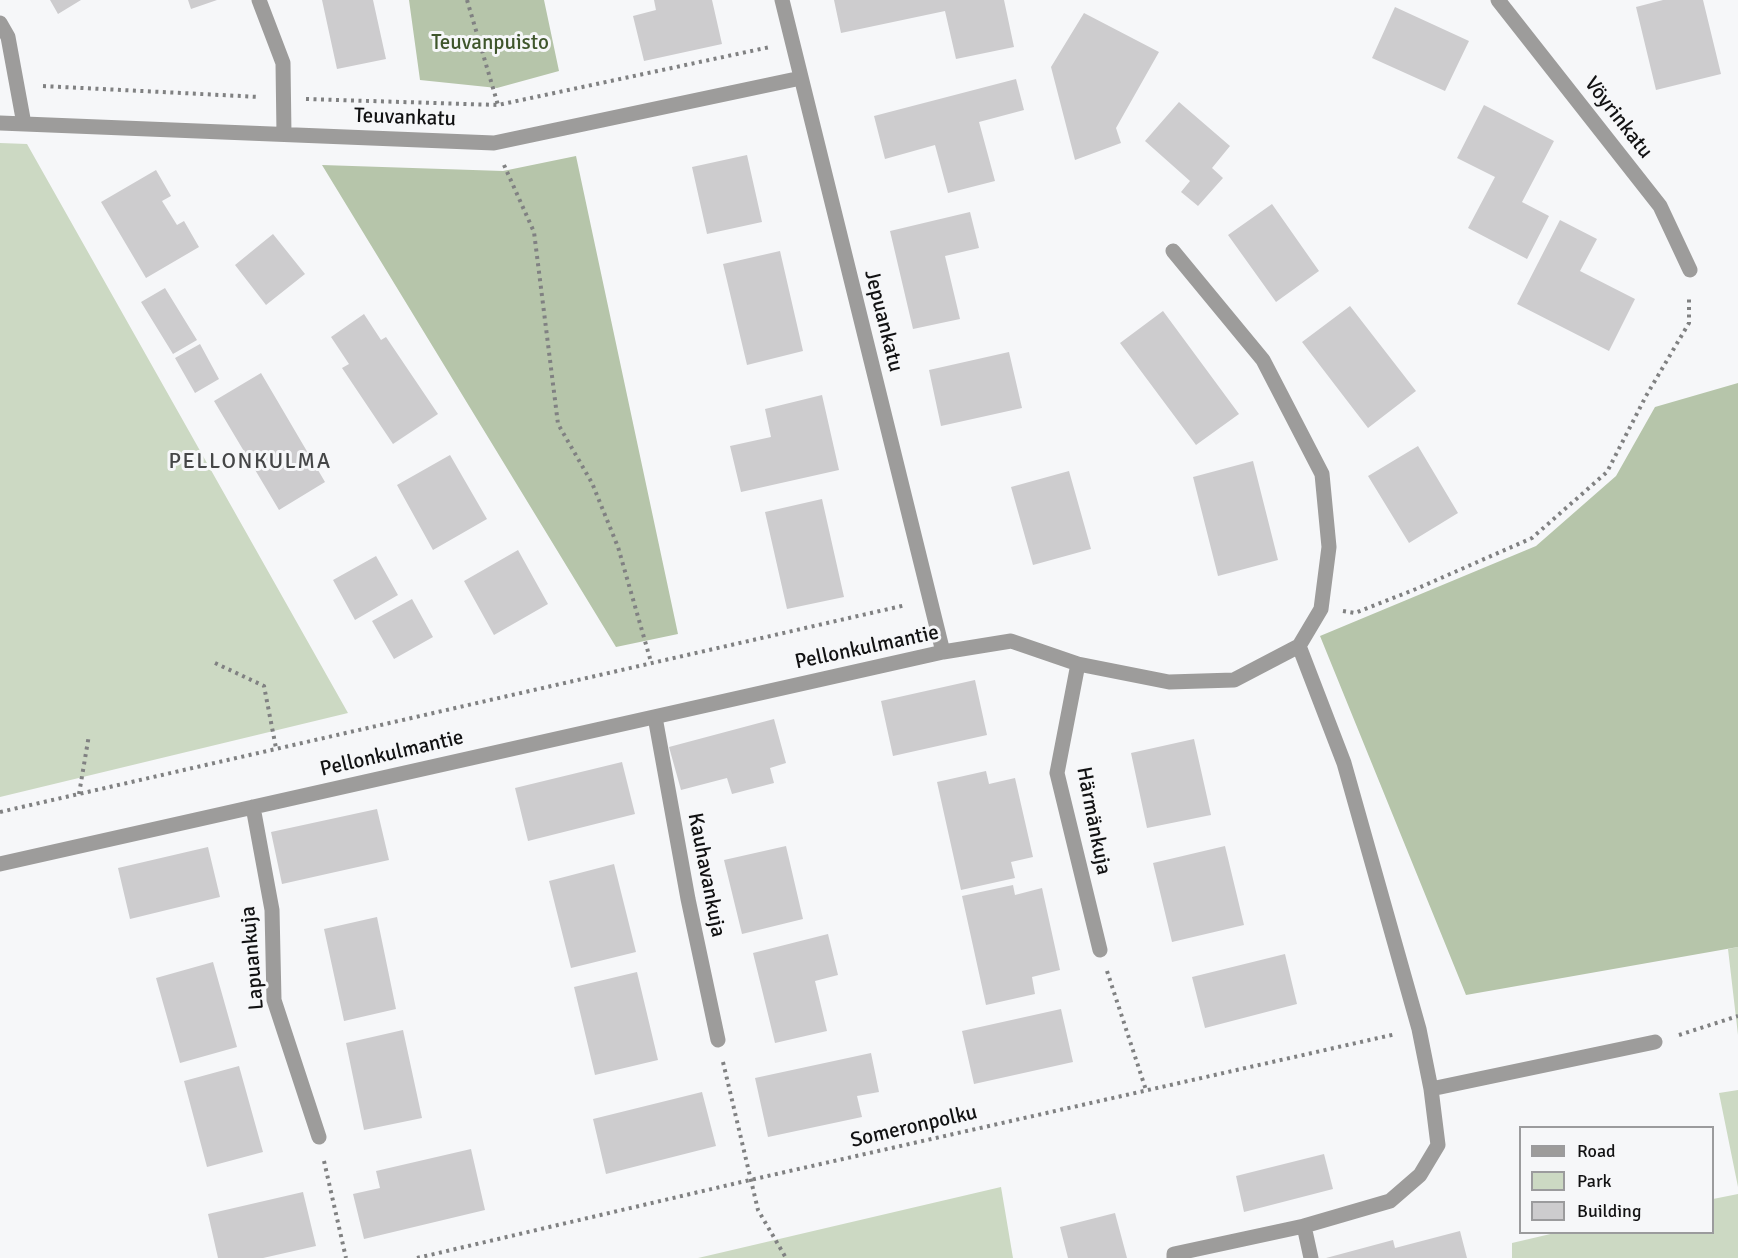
<!DOCTYPE html>
<html>
<head>
<meta charset="utf-8">
<style>
	body { margin:0 }
	#map { position:relative; width:1738px; height:1258px; overflow:hidden; background:#f6f7f9; font-family:Signika,sans-serif }
	canvas { display:block }
	.legend { position:absolute; left:1519px; top:1126px; width:195px; height:108px; box-sizing:border-box; background:#f6f7f9; border:2px solid #9b9b9d; margin:0; padding:8px 10px; list-style:none; font-size:18px; color:#121213 }
	.legend li { display:flex; align-items:center; gap:12px; height:30px }
	.legend b { width:30px; border:2px solid #9b9b9d }
</style>
</head>
<body>
<div id="map">
<canvas width="1738" height="1258"></canvas>
<ul class="legend">
<li><b style="height:8px;background:#9d9c9b"></b>Road</li>
<li><b style="height:16px;background:#ccd9c3"></b>Park</li>
<li><b style="height:16px;background:#cdccce"></b>Building</li>
</ul>
</div>
<script>
const ctx = document.querySelector('canvas').getContext('2d');
ctx.lineJoin = 'round';
function fillPath(path, color) { ctx.fillStyle = color; ctx.fill(path, 'evenodd'); }
function strokePath(path, color, width, dash) { ctx.strokeStyle = color; ctx.lineWidth = width; ctx.lineCap = dash ? 'butt' : 'round'; ctx.setLineDash(dash || []); ctx.stroke(path); }
function label(font, color, halo, rows, align = 'center') {
  ctx.font = font + ' Signika,sans-serif'; ctx.lineWidth = 6; ctx.setLineDash([]); ctx.textBaseline = 'middle'; ctx.strokeStyle = halo; ctx.fillStyle = color; for (const [text, x, y, turn = 0] of rows) {
    ctx.save(); ctx.translate(x, y); ctx.rotate((+turn || 0) * Math.PI / 180); ctx.textAlign = isNaN(turn) ? turn : align; if (halo) ctx.strokeText(text, 0, 0); ctx.fillText(text, 0, 0); ctx.restore();
  }
}
fillPath(new Path2D(`
	M0,143L27,144L348,713L0,797Z
	M1738,947V1035L1728,949Z
	M1738,1090V1187L1719,1093Z
	M1001,1187L1013,1258H698Z
	M1738,1194V1258H1512V1243L1559,1232H1712L1713,1199Z`), '#ccd9c3');
fillPath(new Path2D(`
	M409,0H544L559,71L497,88L420,80Z
	M576,156L678,634L616,647L322,165L503,171Z
	M1738,383V947L1466,995L1320,636L1536,546L1616,476L1655,407Z`), '#b6c5aa');
fillPath(new Path2D(`
	M50,0H81L58,14Z
	M188,0H217L191,9Z
	M322,0H373L386,59L337,69Z
	M654,0H712L722,44L644,61L633,16L656,10Z
	M834,0H1004L1014,47L956,59L945,11L841,33Z
	M1663,0H1703L1721,74L1656,90L1636,7Z
	M1395,7L1469,41L1445,91L1372,58Z
	M1084,13L1159,52L1116,128L1121,143L1075,160L1051,67Z
	M1016,79L1024,110L979,122L995,181L948,193L935,145L885,159L874,116Z
	M1179,102L1230,146L1212,168L1223,178L1198,206L1181,192L1190,181L1145,141Z
	M1484,105L1554,141L1522,202L1549,216L1527,259L1468,228L1495,177L1457,158Z
	M747,155L762,222L707,234L692,167Z
	M156,170L171,196L162,201L177,225L184,221L199,247L146,278L101,202Z
	M1272,204L1319,271L1276,302L1228,235Z
	M970,212L979,248L945,256L960,319L913,329L890,231Z
	M1560,220L1597,239L1580,271L1635,299L1609,351L1517,304Z
	M273,234L305,274L266,305L235,265Z
	M780,251L803,351L747,365L723,264Z
	M165,288L197,340L173,354L141,302Z
	M1350,306L1416,391L1368,428L1302,342Z
	M1163,311L1239,414L1196,445L1120,343Z
	M364,314L381,340L386,337L438,414L393,444L342,368L349,364L331,337Z
	M200,344L219,379L195,393L175,358Z
	M1009,352L1022,408L941,426L929,370Z
	M261,373L325,482L279,510L214,401Z
	M822,395L839,470L741,492L730,446L771,437L765,409Z
	M1418,446L1458,513L1409,543L1368,476Z
	M450,455L487,519L433,550L397,485Z
	M1253,461L1278,560L1218,576L1193,477Z
	M1069,471L1091,549L1033,565L1011,487Z
	M822,499L844,597L787,609L765,512Z
	M518,550L548,604L494,635L464,581Z
	M376,556L398,595L355,620L333,580Z
	M412,599L433,637L394,659L372,621Z
	M975,680L987,735L893,756L881,701Z
	M774,719L786,763L770,768L774,783L732,794L727,778L681,790L669,747Z
	M1194,739L1211,815L1147,828L1131,753Z
	M622,762L635,814L528,841L515,788Z
	M986,771L989,784L1015,778L1033,857L1011,862L1015,878L961,890L937,782Z
	M377,809L389,860L282,884L271,832Z
	M786,846L803,919L742,934L724,860Z
	M1225,846L1244,925L1172,942L1153,863Z
	M208,847L220,897L130,919L118,868Z
	M614,864L636,952L571,968L549,881Z
	M1013,885L1015,895L1042,888L1060,970L1032,977L1035,994L986,1005L962,896Z
	M377,917L396,1009L344,1021L324,929Z
	M828,934L838,975L815,981L827,1031L775,1043L753,953Z
	M1285,954L1297,1004L1205,1028L1192,977Z
	M213,962L237,1047L180,1063L156,978Z
	M637,972L658,1060L595,1075L574,987Z
	M1061,1009L1073,1062L974,1084L962,1031Z
	M403,1030L422,1118L364,1130L346,1043Z
	M871,1053L879,1092L857,1096L862,1117L768,1137L755,1078Z
	M239,1066L263,1152L207,1167L184,1081Z
	M702,1092L716,1146L606,1174L593,1119Z
	M471,1149L485,1210L364,1239L353,1194L380,1188L376,1171Z
	M1324,1154L1333,1189L1244,1212L1236,1176Z
	M303,1192L316,1246L263,1258H218L208,1214Z
	M1115,1213L1127,1258H1068L1060,1227Z
	M1460,1231L1467,1258H1326L1393,1240L1395,1248Z`), '#cdccce');
strokePath(new Path2D(`
	M467,0L498,105
	M43,86L260,97
	M306,99L498,105L770,47
	M504,165L534,232L558,424L592,483L618,547L651,662
	M1343,611L1355,613L1416,589L1532,538L1607,472L1646,396L1689,323V295
	M215,663L264,686L276,748
	M79,794L89,735
	M0,812L906,605
	M1107,971L1146,1090
	M1679,1035L1738,1016
	M723,1062L758,1210L786,1258
	M324,1161L346,1258
	M417,1258L750,1180L1396,1034`), '#808182', 4, [3, 4.5]);
strokePath(new Path2D(`
	M259,0L283,63L284,134
	M782,0L943,652
	M1498,0L1660,206L1690,270
	M0,23L8,37L24,124
	M0,123L494,143L801,78
	M1299,646L1344,763L1419,1029L1431,1089
	M1078,664L1057,773L1100,950
	M655,717L688,899L718,1040
	M253,807L272,910L274,1000L319,1137
	M0,864L943,652L1011,641L1078,664L1169,682L1234,680L1299,646L1321,609L1329,547L1322,474L1263,360L1173,251
	M1304,1226L1390,1201L1420,1175L1438,1145L1431,1089L1655,1042
	M1174,1258V1254L1304,1226L1311,1258`), '#9d9c9b', 15);
label('21px', '#3f562c', '#f6f7f9', [
	["Teuvanpuisto",490,43]
]);
label('21px', '#121213', '#f6f7f9', [
	["Teuvankatu",405,118,2],
	["Vöyrinkatu",1618,118,52],
	["Jepuankatu",883,321,76],
	["Pellonkulmantie",867,648,-12],
	["Pellonkulmantie",392,754,-13],
	["Härmänkuja",1093,821,79],
	["Kauhavankuja",706,875,79],
	["Lapuankuja",253,958,-95],
	["Someronpolku",914,1127,-13]
]);
ctx.letterSpacing = '1.5px';
label('22px', '#454647', '#f6f7f9', [
	["PELLONKULMA",250,462]
]);
ctx.letterSpacing = '0px';
</script>
</body>
</html>
